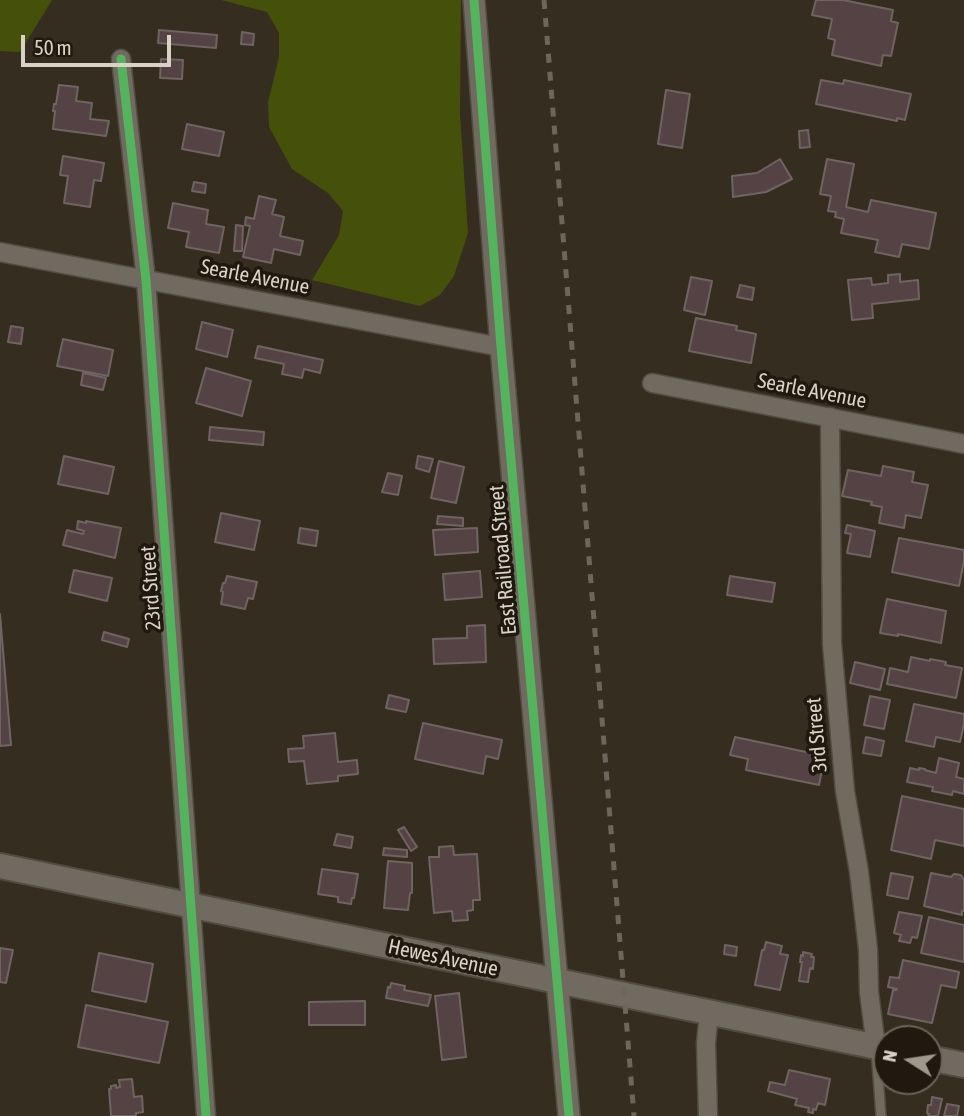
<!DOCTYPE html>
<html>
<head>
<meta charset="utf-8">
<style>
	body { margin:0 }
	#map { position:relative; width:964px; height:1116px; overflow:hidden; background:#352d20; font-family:"Asap Condensed",sans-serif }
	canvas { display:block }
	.north { position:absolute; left:873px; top:1025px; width:70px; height:70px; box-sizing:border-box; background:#1f190f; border:2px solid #6a6357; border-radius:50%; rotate:282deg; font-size:19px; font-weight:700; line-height:28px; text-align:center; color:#dad2c4 }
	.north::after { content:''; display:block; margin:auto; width:24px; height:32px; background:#a0988b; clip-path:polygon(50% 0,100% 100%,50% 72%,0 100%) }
	.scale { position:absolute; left:21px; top:35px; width:150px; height:32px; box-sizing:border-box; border:4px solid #dad2c4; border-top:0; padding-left:9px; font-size:21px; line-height:24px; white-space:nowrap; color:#dad2c4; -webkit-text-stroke:5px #1f190f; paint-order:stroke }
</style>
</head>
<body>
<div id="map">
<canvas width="964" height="1116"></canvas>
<div class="north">N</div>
<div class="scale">50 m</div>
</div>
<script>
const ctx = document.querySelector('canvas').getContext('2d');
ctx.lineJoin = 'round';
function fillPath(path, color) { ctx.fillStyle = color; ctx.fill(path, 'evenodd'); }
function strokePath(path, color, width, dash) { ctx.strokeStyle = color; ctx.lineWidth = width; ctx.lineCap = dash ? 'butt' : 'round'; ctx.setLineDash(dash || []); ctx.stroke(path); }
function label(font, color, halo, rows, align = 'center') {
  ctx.font = font + ' "Asap Condensed",sans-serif'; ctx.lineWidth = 7; ctx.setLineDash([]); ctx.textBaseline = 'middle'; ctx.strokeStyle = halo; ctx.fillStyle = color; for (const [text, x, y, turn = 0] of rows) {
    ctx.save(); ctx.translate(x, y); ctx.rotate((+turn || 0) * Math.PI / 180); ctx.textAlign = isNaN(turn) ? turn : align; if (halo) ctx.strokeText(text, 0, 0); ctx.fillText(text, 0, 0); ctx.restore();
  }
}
fillPath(new Path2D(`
	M0,0H52L20,52L0,51Z
	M221,0H461L460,114L468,233L454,276L440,295L420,306L312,280L339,235L343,211L328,193L292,169L269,127L268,102L279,57V33L267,12Z`), '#45500a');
const building = new Path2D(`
	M816,0H843L893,10L891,21L898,23L891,56L883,55L881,66L832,55L835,40L828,38L832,19L812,15Z
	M159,30L217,35L216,48L158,43Z
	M242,32L254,34L253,45L241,44Z
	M161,59L183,60L182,79L160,78Z
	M821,80L843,84L844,80L911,94L905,120L897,118V121L816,104Z
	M59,85L78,87L76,101L92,103L90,119L109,121L106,136L53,129L55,111H53L54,104H56Z
	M666,90L690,94L682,148L658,144Z
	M187,124L224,132L219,156L182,149Z
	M808,130L810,147L800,148L799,131Z
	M63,156L104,163L101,181L94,180L90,207L64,203L68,176L60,175Z
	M780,159L792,179L766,192L733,197L732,176L757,173Z
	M827,159L854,164L846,207L868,212L871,200L936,213L929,249L902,244L899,257L875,252L878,240L841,233L844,219L835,217L836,212L828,211L831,196L820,194Z
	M194,182L206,184L205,193L192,191Z
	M259,196L276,200L272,214L284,217L280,236L303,241L300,255L274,249L271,263L243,257L250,226L245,225L246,217L254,219Z
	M173,203L208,210L206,224L224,227L219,253L186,247L189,232L168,228Z
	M236,225L243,226L242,251H234Z
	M900,274V282L918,280L919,299L872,304L873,318L852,320L848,280L871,278L872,285L888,283V275Z
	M691,277L712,281L705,315L684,310Z
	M740,285L754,288L752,300L737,297Z
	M696,318L737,326L736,330L756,334L751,363L689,351Z
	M202,322L233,330L227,357L196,349Z
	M11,326L23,328L21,344L8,342Z
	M63,339L113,350L108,376L57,366Z
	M258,346L323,360L320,373L304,369L302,378L282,374L284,364L255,358Z
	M206,368L251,381L242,416L196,403Z
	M83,373L106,378L103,390L81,385Z
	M210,427L264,432L263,445L209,440Z
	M64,456L114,467L108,494L58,484Z
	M418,456L433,459L429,472L416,468Z
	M439,461L464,467L456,503L431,498Z
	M883,466L914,472L912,482L928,485L921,518L906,515L904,528L879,523L882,507L871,505L872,502L842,496L848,470L881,476Z
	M388,473L402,476L398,495L382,492Z
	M221,513L260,521L254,550L215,542Z
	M438,516L463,518V526L437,524Z
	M78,521L86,523V521L121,528L115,558L63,545L67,530L83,534L84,531L77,529Z
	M847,525L875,531L870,557L847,553L851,534L845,533Z
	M300,528L318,531L316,546L298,543Z
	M477,528L478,552L435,555L433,530Z
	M899,538L964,550V561L959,586L892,572Z
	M74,570L112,578L107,601L69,592Z
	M480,571L482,597L445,600L443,574Z
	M227,576L257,582L253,599L248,598L245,609L221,604L223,592L221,591L223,583H225Z
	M730,576L775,583L772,602L727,595Z
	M887,599L946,611L941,643L898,634V636L880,633Z
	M0,614L11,745L0,746Z
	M485,625L486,662L434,664L433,639L467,638V626Z
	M104,632L129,639L127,647L102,640Z
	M911,657L930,661V659L946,662L945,665L962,668L956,698L887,684L890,668L908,672Z
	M855,662L885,669L880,690L850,683Z
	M389,695L409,700L406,712L386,708Z
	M870,696L890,700L884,729L864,725Z
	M914,704L964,714V724L960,742L936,737L934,747L906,741Z
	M423,723L502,740L498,759L486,756L483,774L415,759Z
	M335,733L338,762L357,760L358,774L338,776V781L307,784L304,761L289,762L288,749L304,748L303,736Z
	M735,737L825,756L819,785L746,770L748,759L730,755Z
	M866,737L884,741L881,756L863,753Z
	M939,758L959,763L956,777L964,779V794L953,791L952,795L932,791L933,787L907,782L910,768L919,770V768L925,769V770L936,773Z
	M902,796L964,809V846L935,840L931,859L891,850Z
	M404,827L417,847L411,851L398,830Z
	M337,834L353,837L351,848L334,845Z
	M453,846L454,855L477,854L480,900H473V910L467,911L468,920L453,921L452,911L434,913L429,857H439V847Z
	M384,848L407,850V857L383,855Z
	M388,861L412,863V893H410L408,910L384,908Z
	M322,869L358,874L354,898H352L351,904L338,902V897L318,894Z
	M891,873L913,877L908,899L887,895Z
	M931,873L951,877L954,874L961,875L964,880V911H962V915L924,906Z
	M899,912L922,916L917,938L912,937L910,943L899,941L901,935L894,933Z
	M929,917L964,925V962L921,953Z
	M766,942L782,946L780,954L788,955L780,990L755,985L762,950H764Z
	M725,945L737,947L736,956L724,954Z
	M0,948L13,950L6,983L0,982Z
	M803,952L812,954L811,957H814L813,969L810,968L808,982L799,981L802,962H800L801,955L803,956Z
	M99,953L153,964L146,1002L92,991Z
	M903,960L959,972L956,988L941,985L932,1023L888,1014L893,990H896L897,989L888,987L890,977L899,978Z
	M391,983L405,986L404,990L431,995L428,1006L386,998L388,987L390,988Z
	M459,993L466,1057L442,1060L435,996Z
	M365,1001V1025H309V1002Z
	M86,1005L168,1022L159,1063L78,1047Z
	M789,1070L830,1079L825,1105L818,1103L816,1110L813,1109V1113L808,1112L809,1108L795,1105L797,1099L768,1091L770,1082L785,1085Z
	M132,1079L134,1097L142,1096L143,1112L136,1113V1116H111L109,1089H111V1086L116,1085V1088L120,1087L119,1080Z
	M932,1097L942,1099L938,1116H928L929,1114L927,1113L928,1105H931Z
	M947,1104L959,1106L957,1116H944Z`);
fillPath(building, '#554244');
strokePath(building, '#6e6460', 2);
const service = new Path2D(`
	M876,1049L881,1116`);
const minor = new Path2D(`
	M121,59L146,280L206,1116
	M0,252L501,347
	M652,383L964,444
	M830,417L832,644L845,791L859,872L868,949L869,992L876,1047
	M708,1116L706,1043L709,1013`);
const tertiary = new Path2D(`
	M474,0L501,347L569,1116`);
const secondary = new Path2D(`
	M0,866L887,1049
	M929,1058L964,1065`);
strokePath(service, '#514b40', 12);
strokePath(minor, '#514b40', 21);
strokePath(tertiary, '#514b40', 24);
strokePath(secondary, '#514b40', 28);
strokePath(service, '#706a61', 9);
strokePath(minor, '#706a61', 18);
strokePath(tertiary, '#706a61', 21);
strokePath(secondary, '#706a61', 24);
strokePath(new Path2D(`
	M544,0L634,1116`), '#6c675c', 5, [9, 9]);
strokePath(new Path2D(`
	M474,0L501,347L569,1116
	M121,59L146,280L206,1116`), '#56b35d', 9);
label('21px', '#dad2c4', '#1f190f', [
	["Searle Avenue",255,277,11],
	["Searle Avenue",812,391,11],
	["East Railroad Street",503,560,-95],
	["23rd Street",151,588,-94],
	["3rd Street",817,735,-95],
	["Hewes Avenue",443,958,12]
]);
</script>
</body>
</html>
